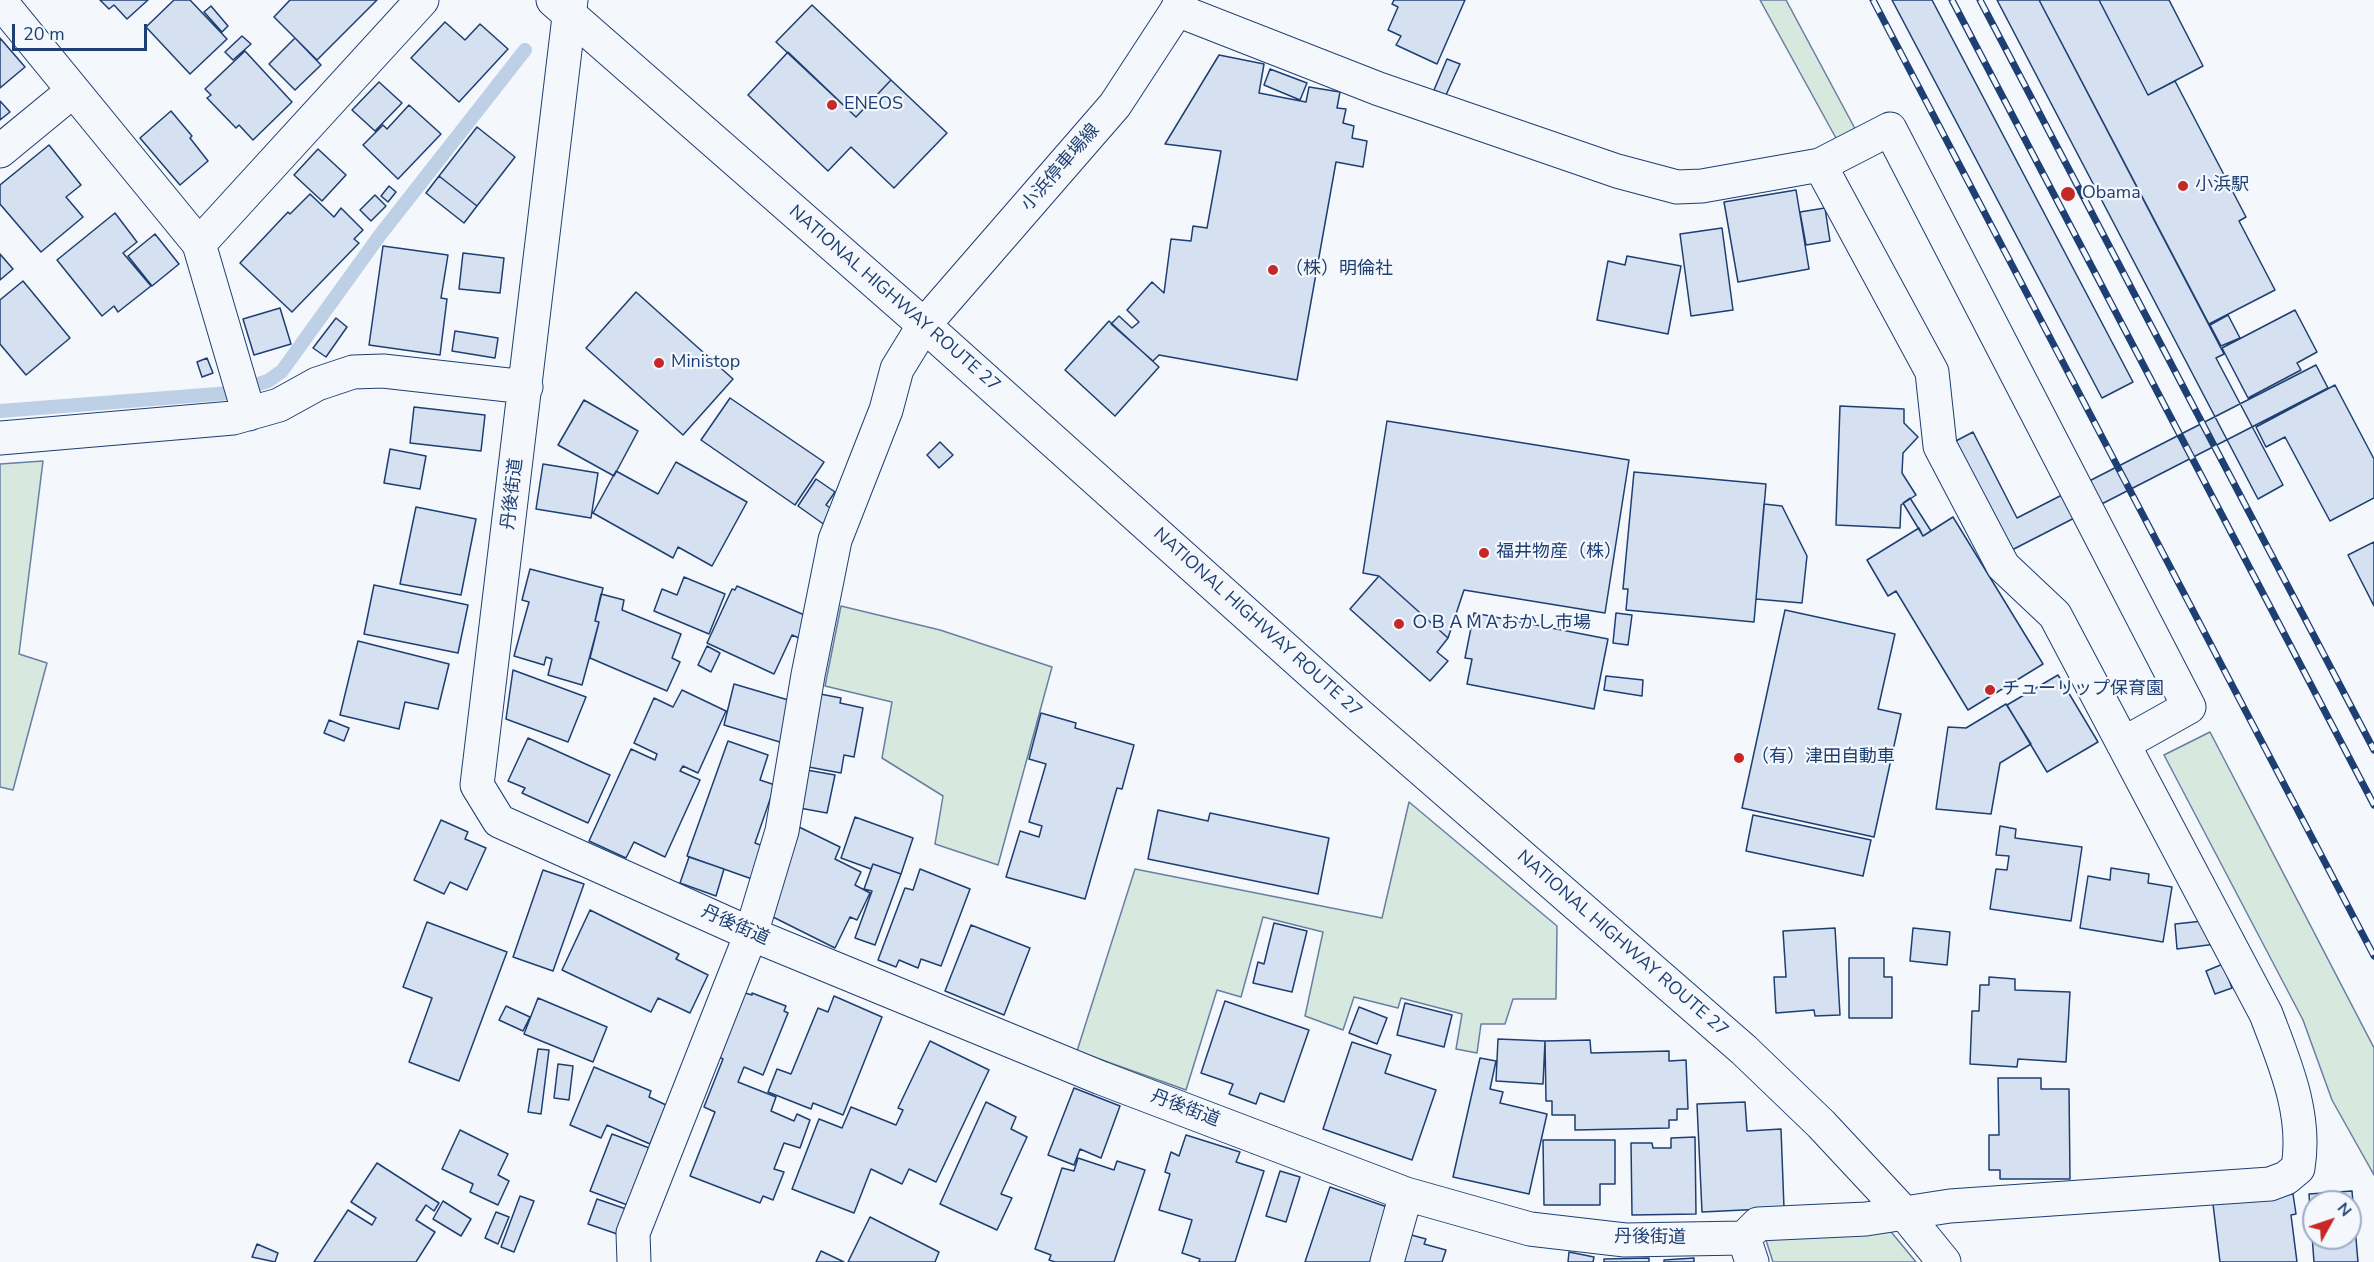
<!DOCTYPE html>
<html>
<head>
<meta charset="utf-8">
<style>
	body { margin:0 }
	#map { position:relative; width:2374px; height:1262px; overflow:hidden; background:#f4f7fb; font-family:"Nunito Sans",sans-serif }
	canvas { display:block }
	.north { position:absolute; left:2302px; top:1190px; width:60px; height:60px; box-sizing:border-box; background:#f4f7fb; border:2px solid #9eadc5; border-radius:50%; rotate:50deg; font-size:16px; font-weight:700; line-height:24px; text-align:center; color:#1d3f73 }
	.north::after { content:''; display:block; margin:auto; width:21px; height:27px; background:#c62828; clip-path:polygon(50% 0,100% 100%,50% 72%,0 100%) }
	.scale { position:absolute; left:12px; top:24px; width:135px; height:27px; box-sizing:border-box; border:3px solid #1d3f73; border-top:0; padding-left:8px; font-size:18px; line-height:21px; white-space:nowrap; color:#1d3f73; -webkit-text-stroke:4px #f4f7fb; paint-order:stroke }
</style>
</head>
<body>
<div id="map">
<canvas width="2374" height="1262"></canvas>
<div class="north">N</div>
<div class="scale">20 m</div>
</div>
<script>
const ctx = document.querySelector('canvas').getContext('2d');
ctx.lineJoin = 'round';
function fillPath(path, color) { ctx.fillStyle = color; ctx.fill(path, 'evenodd'); }
function strokePath(path, color, width, dash) { ctx.strokeStyle = color; ctx.lineWidth = width; ctx.lineCap = dash ? 'butt' : 'round'; ctx.setLineDash(dash || []); ctx.stroke(path); }
function label(font, color, halo, rows, align = 'center') {
  ctx.font = font + ' "Nunito Sans","Noto Sans JP",sans-serif'; ctx.lineWidth = 4.5; ctx.setLineDash([]); ctx.textBaseline = 'middle'; ctx.strokeStyle = halo; ctx.fillStyle = color; for (const [text, x, y, turn = 0] of rows) {
    ctx.save(); ctx.translate(x, y); ctx.rotate((+turn || 0) * Math.PI / 180); ctx.textAlign = isNaN(turn) ? turn : align; if (halo) ctx.strokeText(text, 0, 0); ctx.fillText(text, 0, 0); ctx.restore();
  }
}
const green = new Path2D(`
	M1760,0H1786L1860,138L1842,149Z
	M43,461L19,654L47,663L13,790L0,787V464Z
	M841,606L940,630L1052,667L998,865L935,844L943,796L882,758L892,702L825,686Z
	M2210,732L2374,1048V1175L2332,1100L2303,1020L2164,755Z
	M1409,802L1557,926L1556,999H1513L1505,1024H1481L1477,1053L1456,1049L1462,1014L1401,998L1398,1008L1354,997L1343,1030L1305,1016L1323,932L1263,917L1241,997L1217,990L1186,1090L1077,1051L1135,869L1382,918Z
	M1887,1227L1916,1262H1773L1764,1234Z`);
fillPath(green, '#d7e8df');
strokePath(green, '#687fa3', 1.5);
strokePath(new Path2D(`
	M0,411L230,393L268,381L282,371L380,235L525,50`), '#bed0e5', 14);
const building = new Path2D(`
	M100,0H148L127,19L114,5L109,9Z
	M174,0H190L227,39L190,74L146,27Z
	M290,0H377L317,60L274,17Z
	M1394,0H1465L1437,64L1396,45L1401,36L1388,30L1398,7L1392,4Z
	M1892,0H1932L2133,382L2102,398Z
	M1997,0H2039L2224,354L2216,358L2283,485L2258,499Z
	M2039,0H2099L2148,95L2175,81L2246,217L2239,221L2275,290L2209,324Z
	M2099,0H2169L2203,66L2148,95Z
	M812,5L891,80L856,117L776,42Z
	M211,6L228,26L222,32L204,12Z
	M445,22L465,40L480,24L508,49L459,102L411,58Z
	M242,36L251,44L233,60L225,52Z
	M0,38L25,67L0,88Z
	M295,38L321,65L295,90L269,64Z
	M245,51L292,102L253,140L239,125L236,128L207,98L211,95L205,89Z
	M788,52L856,117L891,80L947,133L894,188L851,147L828,171L748,95Z
	M1219,55L1264,64L1259,93L1306,102L1309,87L1340,92L1337,108L1346,109L1343,123L1354,126L1352,138L1367,141L1363,167L1336,162L1297,380L1159,355L1153,361L1111,324L1119,316L1132,328L1139,322L1127,310L1152,282L1164,293L1171,239L1191,241L1193,226L1207,228L1221,151L1165,144Z
	M1447,59L1460,64L1446,95L1434,90Z
	M1270,69L1307,83L1300,100L1264,85Z
	M379,82L402,103L375,131L352,110Z
	M0,101L10,112L0,120Z
	M409,105L441,134L398,179L363,145L383,125L387,129Z
	M171,111L192,136L190,138L208,161L180,185L140,138Z
	M477,127L515,157L477,206L439,176Z
	M49,145L81,185L66,197L83,217L41,252L0,204V185Z
	M318,149L346,175L322,201L294,175Z
	M439,176L477,206L464,223L426,193Z
	M389,186L396,192L388,202L381,196Z
	M1796,190L1809,269L1738,282L1724,202Z
	M310,194L334,217L341,208L363,230L354,239L359,243L292,312L240,263L288,212L290,214Z
	M375,195L386,206L371,221L360,210Z
	M1825,208L1830,241L1806,245L1800,212Z
	M115,213L137,242L123,253L151,286L118,312L114,306L102,316L57,260Z
	M1722,228L1733,310L1691,316L1680,234Z
	M155,234L179,264L152,286L128,256Z
	M383,246L448,255L441,298L447,299L440,355L369,345Z
	M463,253L504,258L500,293L459,289Z
	M0,254L13,269L0,280Z
	M1627,256L1681,266L1668,334L1597,320L1608,261L1625,265Z
	M23,281L70,338L26,375L0,344V300Z
	M636,292L733,379L683,435L586,348Z
	M280,308L291,344L254,355L243,319Z
	M2295,310L2317,352L2297,363L2301,370L2248,398L2222,348Z
	M2228,315L2240,338L2221,346L2210,325Z
	M336,318L347,327L326,357L313,348Z
	M1109,321L1159,367L1115,416L1065,370Z
	M455,331L498,338L495,358L452,351Z
	M207,358L213,373L202,377L197,362Z
	M2316,365L2328,388L2008,552L1952,443L1973,432L2017,518Z
	M2335,385L2374,459V498L2330,521L2285,437L2266,447L2256,427Z
	M730,398L824,462L795,505L701,440Z
	M584,400L638,431L614,476L558,445Z
	M1840,406L1904,409V423L1918,437L1903,453L1902,473L1916,495L1901,505L1900,528L1836,525Z
	M414,407L485,415L481,451L410,443Z
	M1387,421L1629,460L1605,613L1464,590L1448,638L1379,576L1363,573Z
	M940,442L953,455L939,468L927,455Z
	M390,449L426,456L420,489L384,483Z
	M676,462L747,502L712,566L678,547L673,558L593,513L616,471L658,494Z
	M543,464L598,473L591,518L536,509Z
	M1634,472L1766,484L1754,622L1626,610L1628,589H1623Z
	M816,479L835,492L826,505L833,510L829,528L798,506Z
	M1910,498L1931,531L1923,536L1903,503Z
	M1764,504L1782,506L1807,556L1802,603L1756,599Z
	M416,507L476,519L461,595L400,584Z
	M1953,517L2043,664L1968,710L1896,591L1888,596L1867,560L1919,528L1923,536Z
	M2374,542V606L2348,555Z
	M530,569L603,588L595,621L599,622L582,685L548,675L552,659L546,657L544,665L514,656L529,602L522,600Z
	M1379,576L1448,638L1437,652L1448,661L1430,681L1350,609Z
	M684,577L725,594L709,634L654,611L662,589L677,595Z
	M374,585L468,605L458,653L364,634Z
	M737,586L809,617L799,638L792,635L774,674L707,643L732,589L735,590Z
	M601,594L624,600L622,610L681,634L672,658L680,662L667,691L590,658L599,622L595,621Z
	M1785,610L1895,634L1878,709L1901,714L1874,837L1742,808Z
	M1474,613L1608,639L1594,709L1467,684L1472,659L1465,658Z
	M1616,613L1632,615L1628,645L1613,643Z
	M358,641L449,664L438,709L405,702L399,729L340,715Z
	M707,646L720,653L711,672L698,665Z
	M513,670L586,697L568,742L506,719Z
	M2058,675L2098,742L2047,772L2007,705Z
	M1606,676L1643,680L1642,696L1604,690Z
	M734,684L795,702L783,743L724,725Z
	M682,690L726,711L698,773L683,766L680,771L700,780L665,857L634,842L626,858L589,841L631,749L655,760L657,754L634,743L654,698L673,707Z
	M815,693L841,698L840,703L863,708L854,757L844,755L841,773L803,766Z
	M2006,704L2031,744L2000,763L1991,814L1936,809L1948,727L1966,728Z
	M1041,713L1076,723L1075,728L1134,745L1122,789L1117,788L1085,899L1006,877L1020,831L1039,837L1042,826L1029,822L1046,764L1029,759Z
	M329,720L349,728L344,741L324,733Z
	M528,738L610,775L588,823L522,793L525,788L508,781Z
	M728,741L768,755L760,780L775,785L755,843L763,846L752,879L687,856Z
	M801,769L835,775L827,813L794,807Z
	M1158,810L1208,821L1210,813L1329,838L1318,894L1148,859Z
	M1753,815L1871,840L1863,876L1746,851Z
	M855,817L913,838L901,874L873,864L871,869L841,858Z
	M441,820L468,832L465,839L486,848L467,890L450,882L444,894L414,880Z
	M797,826L840,847L835,859L861,872L855,885L870,893L857,920L850,917L835,948L767,914Z
	M2000,826L2016,829L2015,838L2082,847L2071,921L1990,909L1996,869L2007,870L2009,856L1996,855Z
	M689,857L724,869L716,896L680,883Z
	M873,864L901,874L875,945L855,938L872,891L864,889Z
	M2111,868L2149,874L2148,883L2172,887L2163,942L2080,928L2088,876L2110,880Z
	M920,869L970,889L941,966L921,959L918,968L899,960L896,967L878,960L905,888L913,890Z
	M543,870L584,884L553,971L513,957Z
	M590,910L679,954L676,959L708,975L690,1013L658,998L651,1012L562,970Z
	M2203,921L2216,944L2177,949L2175,924Z
	M427,922L507,952L459,1081L409,1062L432,998L403,987Z
	M1274,923L1307,931L1292,992L1253,983L1258,962L1264,964Z
	M971,925L1030,948L1004,1015L945,991Z
	M1835,928L1840,1015L1815,1016L1814,1010L1776,1013L1774,977H1786L1783,931Z
	M1913,928L1950,932L1947,965L1910,961Z
	M1849,958H1884V977H1892V1018H1849Z
	M2223,964L2232,988L2215,994L2206,971Z
	M1989,977L2015,979V990L2070,992L2066,1062L2018,1059L2017,1067L1970,1064L1972,1011H1979L1980,985H1989Z
	M745,993L752,995V993L786,1006L784,1011L788,1013L763,1075L744,1067L738,1082L776,1097L771,1111L794,1121L797,1114L810,1120L800,1148L784,1143L774,1169L784,1172L773,1200L763,1196L760,1203L690,1176L715,1112L704,1107L723,1059L719,1057Z
	M834,996L882,1017L843,1115L813,1103L811,1109L768,1092L777,1069L791,1074L818,1008L828,1012Z
	M538,998L607,1027L593,1062L524,1034Z
	M1225,1001L1309,1030L1284,1102L1260,1093L1256,1104L1229,1094L1233,1084L1201,1073Z
	M1405,1003L1452,1015L1444,1047L1397,1035Z
	M506,1006L530,1017L523,1031L499,1020Z
	M1359,1007L1387,1018L1377,1044L1349,1033Z
	M1498,1039L1545,1041L1543,1084L1496,1081Z
	M1590,1040L1591,1053L1669,1051V1061L1686,1060L1688,1109H1677V1120H1669V1128L1575,1130V1115H1552V1101H1546L1545,1041Z
	M930,1041L989,1070L936,1182L909,1169L902,1184L871,1169L854,1213L792,1189L819,1119L842,1128L851,1107L896,1125L903,1110L898,1108Z
	M1352,1042L1391,1055L1385,1073L1436,1090L1412,1160L1323,1129Z
	M538,1049L549,1050L541,1114L528,1112Z
	M1480,1058L1496,1061L1490,1089L1503,1092L1500,1103L1547,1114L1529,1194L1453,1177Z
	M558,1064L573,1066L569,1100L554,1098Z
	M594,1067L651,1091L649,1097L666,1105L650,1144L607,1125L601,1138L570,1125Z
	M1998,1078H2041V1089H2069L2070,1179H2000V1170H1989V1135H1999Z
	M1074,1088L1120,1106L1101,1158L1080,1149L1074,1165L1048,1155Z
	M986,1102L1016,1117L1011,1129L1027,1137L1001,1194L1012,1198L997,1230L940,1204Z
	M1745,1102L1747,1131L1781,1129L1784,1208L1702,1212L1697,1104Z
	M460,1130L508,1154L498,1175L509,1181L498,1205L470,1192L473,1184L442,1169Z
	M612,1134L652,1149L630,1206L590,1191Z
	M1186,1135L1240,1152L1236,1162L1264,1171L1235,1262H1199L1200,1259L1182,1253L1192,1220L1159,1210L1170,1174L1165,1172L1171,1152L1179,1156Z
	M1695,1137L1696,1214L1632,1215L1631,1143H1652L1653,1148H1671V1138Z
	M1543,1140H1615V1184H1600V1205H1544Z
	M1078,1158L1114,1170L1117,1161L1145,1170L1114,1262H1055L1049,1260L1051,1255L1035,1249L1062,1168L1074,1171Z
	M377,1163L439,1203L434,1211L426,1205L416,1220L435,1232L416,1262H314L348,1210L372,1225L376,1218L351,1202Z
	M1280,1171L1300,1177L1286,1222L1266,1216Z
	M1330,1187L1387,1207L1370,1262H1305Z
	M2352,1191L2358,1262H2314L2309,1194ZM2314,1202H2350V1238H2314Z
	M2293,1194L2296,1214L2291,1215L2297,1262H2220L2213,1204Z
	M520,1196L534,1201L514,1252L501,1247Z
	M597,1199L632,1211L623,1236L588,1224Z
	M443,1201L471,1219L461,1236L433,1219Z
	M496,1212L509,1217L498,1244L485,1238Z
	M870,1217L939,1252L935,1262H848Z
	M1404,1233L1426,1239L1424,1244L1446,1250L1442,1262H1396Z
	M257,1244L278,1253L275,1262L252,1257Z
	M821,1251L844,1262H816Z
	M1569,1252L1594,1257L1593,1262H1568Z
	M1649,1258V1262H1604V1259Z
	M1694,1258V1262H1664V1260Z`);
fillPath(building, '#d5e0f0');
strokePath(building, '#1d3f73', 1.5);
const minor = new Path2D(`
	M571,0L477,785L499,821L751,934L1101,1078L1406,1194L1530,1229L1625,1240L1744,1238L1752,1262
	M0,1L199,244
	M1177,10L1379,89L1617,171L1677,187L1702,186L1820,165L1932,372L1940,446L2003,566L2055,615L2266,1014C2285,1064 2307,1114 2298,1168L2286,1178L2270,1184L1950,1206L1866,1219L1758,1224L1744,1238
	M0,151L73,91
	M1820,165L1890,129L2189,707L2123,744
	M249,414L199,244L422,0
	M0,438L233,418L279,405L317,384L353,372L383,371L526,387
	M634,1262L633,1233L751,934L782,831L808,675L835,540L886,410L897,369L924,325
	M1387,1262L1406,1194`);
const major = new Path2D(`
	M924,325L1115,105L1177,10L1181,0`);
const highway = new Path2D(`
	M553,0L924,325L1359,715L1744,1050L1821,1124L1905,1214L1944,1262`);
strokePath(minor, '#1d3f73', 35);
strokePath(major, '#1d3f73', 35);
strokePath(highway, '#1d3f73', 35);
strokePath(minor, '#f4f7fb', 33);
strokePath(major, '#f4f7fb', 33);
strokePath(highway, '#f4f7fb', 33);
const rail = new Path2D(`
	M1873,0L2374,956
	M1952,0L2374,805
	M1980,0L2374,750`);
strokePath(rail, '#1d3f73', 7);
strokePath(rail, '#f4f7fb', 4.5, [14]);
for (const [x, y, r, color] of [
	[832,105,6,"#c62828"],
	[2183,186,6,"#c62828"],
	[2068,194,8,"#c62828"],
	[1273,270,6,"#c62828"],
	[659,363,6,"#c62828"],
	[1484,553,6,"#c62828"],
	[1399,624,6,"#c62828"],
	[1990,690,6,"#c62828"],
	[1739,758,6,"#c62828"]
]) { const dot = new Path2D(); dot.arc(x, y, r, 0, 2 * Math.PI); ctx.fillStyle = color; ctx.fill(dot); strokePath(dot, '#f4f7fb', 2); }
label('18px', '#1d3f73', '#f4f7fb', [
	["ENEOS",844,105],
	["小浜駅",2195,186],
	["Obama",2082,194],
	["（株）明倫社",1285,270],
	["Ministop",671,363],
	["福井物産（株）",1496,553],
	["ＯＢＡＭＡおかし市場",1411,624],
	["チューリップ保育園",2002,690],
	["（有）津田自動車",1751,758]
], 'left');
label('18px', '#1d3f73', '#f4f7fb', [
	["小浜停車場線",1061,168,-49],
	["NATIONAL HIGHWAY ROUTE 27",894,299,41],
	["丹後街道",513,494,-83],
	["NATIONAL HIGHWAY ROUTE 27",1257,623,42],
	["丹後街道",735,926,24],
	["NATIONAL HIGHWAY ROUTE 27",1622,944,41],
	["丹後街道",1185,1109,21],
	["丹後街道",1650,1238,1]
]);
</script>
</body>
</html>
